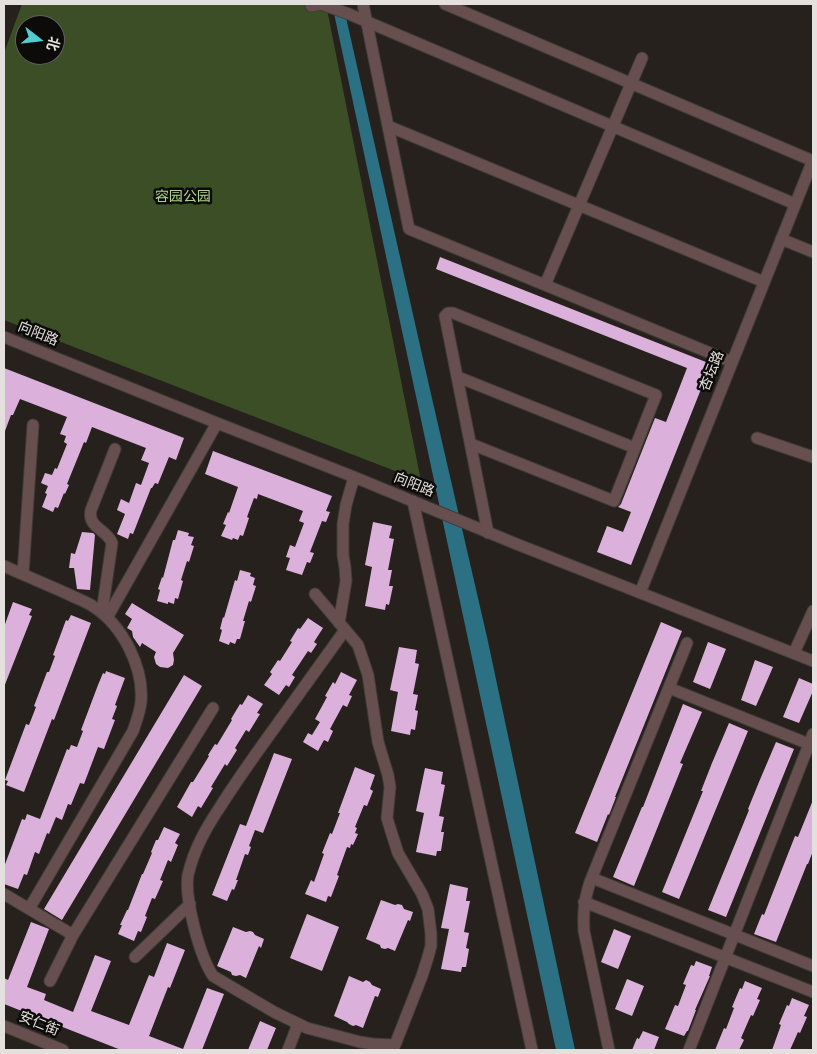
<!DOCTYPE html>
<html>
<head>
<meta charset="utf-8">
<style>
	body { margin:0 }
	#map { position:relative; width:817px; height:1054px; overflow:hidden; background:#26211d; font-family:Arial,"Noto Sans SC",sans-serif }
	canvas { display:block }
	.frame { position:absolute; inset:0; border:5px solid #e3e0dd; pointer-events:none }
	.north { position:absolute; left:15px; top:15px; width:50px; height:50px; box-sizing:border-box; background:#0d0b09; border:1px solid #63605e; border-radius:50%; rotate:106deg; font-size:14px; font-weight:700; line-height:20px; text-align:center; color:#e3e0dd }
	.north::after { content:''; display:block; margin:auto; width:18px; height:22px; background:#51ccd3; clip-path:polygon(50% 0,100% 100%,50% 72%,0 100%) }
</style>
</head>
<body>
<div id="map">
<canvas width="817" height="1054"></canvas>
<div class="frame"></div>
<div class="north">北</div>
</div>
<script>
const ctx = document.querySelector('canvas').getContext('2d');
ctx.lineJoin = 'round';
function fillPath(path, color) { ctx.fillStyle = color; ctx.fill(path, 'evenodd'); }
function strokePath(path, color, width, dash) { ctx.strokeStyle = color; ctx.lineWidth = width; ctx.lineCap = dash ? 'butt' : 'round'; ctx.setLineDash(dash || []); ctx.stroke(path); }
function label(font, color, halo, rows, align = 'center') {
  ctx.font = font + ' Arial,"Noto Sans SC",sans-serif'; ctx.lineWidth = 5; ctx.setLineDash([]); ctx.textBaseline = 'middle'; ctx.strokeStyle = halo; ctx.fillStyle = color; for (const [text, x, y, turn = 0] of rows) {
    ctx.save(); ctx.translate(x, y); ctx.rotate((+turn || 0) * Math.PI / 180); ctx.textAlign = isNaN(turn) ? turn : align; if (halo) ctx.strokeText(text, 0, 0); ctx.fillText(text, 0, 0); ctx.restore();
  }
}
fillPath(new Path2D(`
	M22,4H326L421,481L4,320V53ZM25,25H55V55H25Z`), '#3b4e26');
fillPath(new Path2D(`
	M332,4H343L428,381L487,637L575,1050H556Z`), '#2b7083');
fillPath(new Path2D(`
	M440,257L711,364L631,565L597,552L607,526L623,532L631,512L618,507L621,504L655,418L666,422L687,368L436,269Z
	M4,368L184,438L176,460L169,457L158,484L155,483L152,488H151L133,534L130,533L128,539L117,534L125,514L117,510L121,499L129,503L136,483L141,485L149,463L141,460L146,448L92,427L86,443L84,442L78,457L67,484L69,485L65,494L64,493L58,508L55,507L53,512L42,507L47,494L45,493L48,486L41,483L45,473L52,475L55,468L57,469L67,444L64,442L66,436L60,434L67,417L20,399L13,415H11L5,431H4Z
	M213,451L332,496L326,511L330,512L326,522L322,521L310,552L314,553L310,563L307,562L302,575L286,570L290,558L286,557L290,545L295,547L304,523L299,521L303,511L258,494L257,499L254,498L247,517L249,518L243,536L240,535L238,540L233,538L232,540L221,536L226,525L223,524L228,512L229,513L238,487L205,474Z
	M373,522L392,526L389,538L394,539L388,570H392L389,586H393L389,605L386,604L385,610L365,606L372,567L365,565Z
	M178,530L189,533L188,536L194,537L191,545L194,546L189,562L187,561L181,580L183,581L178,599L175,598L174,604L168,602V604L157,601L160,590L158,589L162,577L163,578L173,540H175Z
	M82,532L93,533L95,535L90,590L77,589L74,568H69L71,553L75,554Z
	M240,570L251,573L250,576L255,578L253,585L256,586L251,602L249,601L243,621H245L240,639H237L235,644L230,642L229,645L219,641L222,630L220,629L223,617L224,618L235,580L237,581Z
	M13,602L32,609L29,615L32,616L4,687V627Z
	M132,603L184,635L173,653L174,660L173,665L168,668L160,667L156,664L154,657L156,652L142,643L140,647L133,637L132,631L127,628L132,619L125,614Z
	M71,615L91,623L54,720L52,719L24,792L6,785L8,781L5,780L26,724L29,725L36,707L34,706L47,672H49L55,656L53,655L66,620L68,621Z
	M308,618L323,628L314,642L317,644L311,653L308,651L292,675L295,677L289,687L286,685L279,695L264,685L272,674L270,672L278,660L280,661L292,642L290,641L298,628L300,629Z
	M661,622L682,631L615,797H616L609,815L608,814L597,842L575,833Z
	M708,642L726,649L710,689L693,682Z
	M399,647L417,650L415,663L419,664L413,694L418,695L415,710L418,711L415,730L411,729L410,735L391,731L398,692L390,690Z
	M755,660L773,667L756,706L741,700Z
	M106,671L125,678L115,705L117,706L112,719L115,720L104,749L98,747L84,784L80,783L71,805L68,804L62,820L56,817L49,834L47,833L39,854L35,852L27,875L24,874L18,889L4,884V867L22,819L25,820L27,814L40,819L67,749L69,750L71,745L77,747L83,731L81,730L98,685L103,673L105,674Z
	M341,672L357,680L349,695L352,696L347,707L343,705L330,729L333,731L328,742L324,740L318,751L303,742L308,733L312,735L320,722L315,719L327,697L325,696L333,682L335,684Z
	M184,675L202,686L62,920L44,909Z
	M799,678L813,684V691L799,723L783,717Z
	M248,695L263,704L257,713L260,714L249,732L246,730L235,748L237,750L227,766L225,764L211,787L213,788L201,808L198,806L192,817L177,807L191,782H193L209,756L208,755L215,744L217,745L232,720L231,719L240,704L242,705Z
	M683,704L702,712L680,763L683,764L634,886L613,877L642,807H643Z
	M729,723L748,731L679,899L662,892L703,791H701L712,763Z
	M776,742L794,749L726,917L708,910L749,810L748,809L759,782Z
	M274,753L292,759L263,833L255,830L249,846L251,847L248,855L245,854L236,880H238L234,890L232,889L227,901L212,895L240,824L246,826Z
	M355,767L375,775L370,789L373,791L367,806L364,805L355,827L357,828L355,833L358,834L353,845L351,844L350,848L347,847L337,875L339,876L331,897L328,896L326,902L305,894L311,880L314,882L324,854L322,853L330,833L332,834L340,813H338Z
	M425,768L443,772L441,784L445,785L439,816L444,817L441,832H444L441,851H437L436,856L416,852L424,813L416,811Z
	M813,800V851L808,864H807L776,942L754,934L762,914L764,915L795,836L798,837Z
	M164,827L180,834L175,843L178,845L171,862L168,860L160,880L163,881L155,899L152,898L145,916L147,917L141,932L138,931L134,941L118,934L122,925H120L127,910H128L142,874H143L152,853L151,852L156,840H158Z
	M450,884L468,888L466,901H470L464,932L469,933L466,948L469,949L466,967H462L461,972L441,969L449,929L441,928Z
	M381,900L395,905L398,904L402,905L404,909L413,912L410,921L408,920L395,951L388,948L385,949L381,948L380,945L366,939Z
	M307,914L339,927L322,971L290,958Z
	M31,922L49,929L27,987L46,994L44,1000L73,1012L95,955L111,961L91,1011L129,1025L149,975L154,977L167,943L185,950L170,988L168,987L149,1036L183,1049L207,988L224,994L202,1050H121L4,1004V978L8,980Z
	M233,927L246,932L250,931L253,932L255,935L264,939L261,948L259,946L246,978L240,975L236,976L232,975L231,972L217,966Z
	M614,929L631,936L618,969L601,962Z
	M696,961L712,967L709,976H710L695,1010H696L688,1031H687L684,1036L665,1029L675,1005L678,1006L686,985L683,984L691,965L694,966Z
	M349,976L363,982L366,980L370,982L372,985L381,989L378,997L375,996L363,1028L356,1025L353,1026L349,1024L347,1022L334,1016Z
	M627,979L644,986L632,1016L615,1009Z
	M745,981L762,988L757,999L760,1000L753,1016L751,1015L741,1038L744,1040L739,1050H715L724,1028L726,1029L734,1008L732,1007L740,988L742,989Z
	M792,998L809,1005L804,1016L807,1017L800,1033L798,1032L790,1050H772L781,1025L779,1024L787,1005L789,1006Z
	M260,1021L276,1028L267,1050H248Z
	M643,1031L659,1037L654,1050H632L637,1038L639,1039Z`), '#dbb1db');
const minor = new Path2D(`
	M363,4L409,229L732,362
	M445,4L813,161
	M311,6L321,4L349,14L795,204
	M388,126L764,282
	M781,239L813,252
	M545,285L642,58
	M4,337L217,423L354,477L514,543L813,661
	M458,377L635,448
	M757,438L813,457
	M471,444L614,501L656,395L453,313H448L445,316L488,533
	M413,501L532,1050
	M4,566C26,576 48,585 70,595C78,599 87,602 94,607C123,626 144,668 141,702C140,712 136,722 133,731L29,909
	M23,574L33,425
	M640,593L813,160
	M315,594L358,645L368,675L378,742L388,775L390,787L387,818L390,828L398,853L422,894L428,909L431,934V946L428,957L422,976L395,1045L373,1044L360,1042L307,1028L274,1012L213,976C200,957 184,898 188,875C194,849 206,828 220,807C234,785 248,765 263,744C290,706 318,668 345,630
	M102,612L112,543C107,529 87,528 91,510L115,449
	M108,616L217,423
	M339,623L346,581L345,567L343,555V524L346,505L354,477
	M794,653L813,611
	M669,688L809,744
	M592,878L813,966
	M4,894L73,935
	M584,902L813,992
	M135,957L190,904
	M50,981L73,935L213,708
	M4,1026L63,1050
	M288,1050L298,1024
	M609,1050L584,931C583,912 584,901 590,882L687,643
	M689,1050L813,734`);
strokePath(minor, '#403c38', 13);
strokePath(minor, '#684f4f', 11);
label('14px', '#aed38a', '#0d0b09', [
	["容园公园",183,197]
]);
label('14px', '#e3e0dd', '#0d0b09', [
	["向阳路",38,334,22],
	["杏坛路",712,371,-68],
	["向阳路",414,485,22],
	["安仁街",39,1024,22]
]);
</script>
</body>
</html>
